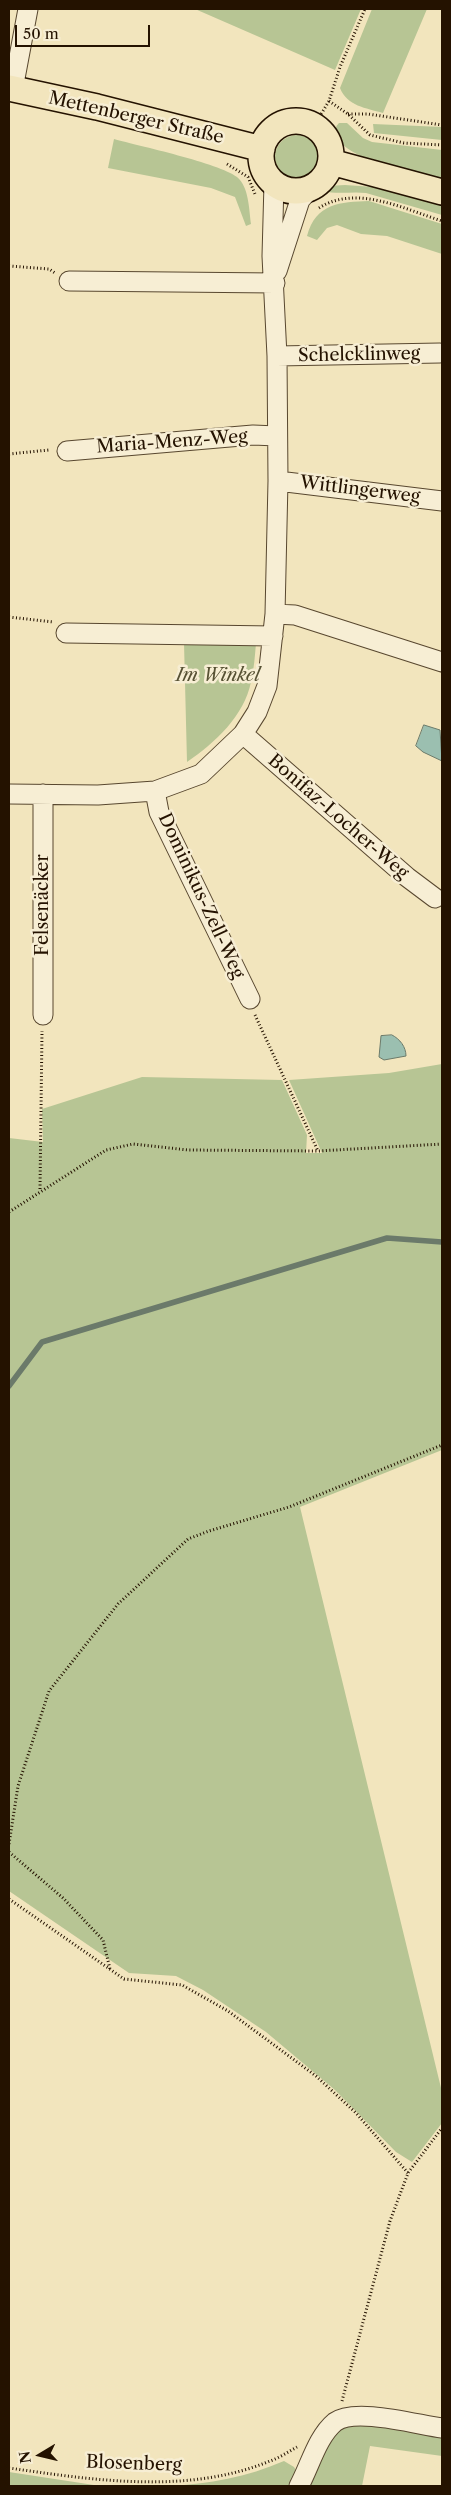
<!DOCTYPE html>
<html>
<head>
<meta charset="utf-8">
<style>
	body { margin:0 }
	#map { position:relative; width:451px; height:2495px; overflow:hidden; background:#f2e5bd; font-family:"Libre Caslon Text",serif }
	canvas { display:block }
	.frame { position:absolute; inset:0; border:10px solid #241200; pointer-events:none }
	.north { position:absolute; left:15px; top:2430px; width:50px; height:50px; -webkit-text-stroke:4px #f7eed4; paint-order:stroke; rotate:261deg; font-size:14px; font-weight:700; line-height:20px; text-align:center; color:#241200 }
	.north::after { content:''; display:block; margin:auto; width:18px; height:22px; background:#241200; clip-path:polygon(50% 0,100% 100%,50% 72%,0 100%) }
	.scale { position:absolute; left:15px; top:25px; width:135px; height:22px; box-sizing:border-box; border:2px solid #241200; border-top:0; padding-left:6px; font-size:15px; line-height:18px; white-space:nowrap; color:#241200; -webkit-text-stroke:4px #f7eed4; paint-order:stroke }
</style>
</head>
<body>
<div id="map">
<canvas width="451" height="2495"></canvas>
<div class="frame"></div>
<div class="north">N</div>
<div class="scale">50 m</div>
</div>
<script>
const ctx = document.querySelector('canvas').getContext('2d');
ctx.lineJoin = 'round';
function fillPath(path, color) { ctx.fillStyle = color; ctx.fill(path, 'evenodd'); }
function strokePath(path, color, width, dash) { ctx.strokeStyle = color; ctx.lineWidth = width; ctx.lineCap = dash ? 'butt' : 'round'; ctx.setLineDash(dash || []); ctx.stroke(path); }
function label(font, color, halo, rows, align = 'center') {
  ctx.font = font + ' "Libre Caslon Text",serif'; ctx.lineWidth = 5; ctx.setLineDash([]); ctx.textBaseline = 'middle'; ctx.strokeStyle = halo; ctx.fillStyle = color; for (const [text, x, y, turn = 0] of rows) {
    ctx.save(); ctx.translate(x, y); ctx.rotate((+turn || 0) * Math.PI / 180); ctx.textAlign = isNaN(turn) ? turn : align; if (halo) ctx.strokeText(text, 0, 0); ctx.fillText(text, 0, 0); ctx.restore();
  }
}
fillPath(new Path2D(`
	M195,9H361L335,70Z
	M372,9H427L383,113C366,108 347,106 340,88Z
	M339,123H347L363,138L372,142L442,150V184C426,179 312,151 339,123Z
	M373,124L442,127V140L374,133Z
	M275 157a22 22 0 1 1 44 0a22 22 0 1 1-44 0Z
	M114,139C139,146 219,163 237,177C249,187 249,209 251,224L246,226L235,197L211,188L108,168Z
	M345,185L388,188L442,201V215L366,193C351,191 338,195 324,191L328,186Z
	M369,201L442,224V254L387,236L361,234L337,225L327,228L317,240L307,236C316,203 340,202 369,201Z
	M184,643H256C255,655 254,669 251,682C244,716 215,743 187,762Z
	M442,1064V1450L300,1507L442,2092V2123L412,2162L396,2152L335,2090L266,2032L203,1990L176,1976L129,1973L9,1891V1138L43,1142L42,1109L142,1077L282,1080L307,1135L306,1153H322L289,1080L389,1073Z
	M368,2423L442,2434V2456L370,2446L362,2486H309L333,2433L346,2425Z
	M284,2461L294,2467L300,2477L295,2486H169C209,2484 247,2477 284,2461Z
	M9,2472L94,2485L119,2486H9Z`), '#b7c594');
const water = new Path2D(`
	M424,725L440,730L442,761L423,752L416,746Z
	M392,1035C400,1039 406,1047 406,1056L384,1060L379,1057L381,1036Z`);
fillPath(water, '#9bbfb0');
strokePath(water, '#6b7a6a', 1);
strokePath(new Path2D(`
	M9,1386L42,1342L387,1238L442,1242`), '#6b7a6a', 5.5);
const minor = new Path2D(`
	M13,89L28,9
	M277,271L300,200L311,188
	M69,281L275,283
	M277,356L440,353
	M67,451L253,435L277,436
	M278,481L442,501
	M275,614L295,615L442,662
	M66,633L273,636
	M243,734L407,877L435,898
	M155,791L159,812L250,999
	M9,794L98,795L155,791L201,774L243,734L257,712L267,686L275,614L278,481L277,356L272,256L274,183
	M43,1015V794
	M299,2486C310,2466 317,2437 335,2422C355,2407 418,2425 442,2428`);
const major = new Path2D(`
	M9,88L97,107L262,149
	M261 156a35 35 0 1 1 70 0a35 35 0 1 1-70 0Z
	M331,162L442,192`);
strokePath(minor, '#58472f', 21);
strokePath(major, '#241200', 28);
strokePath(new Path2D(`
	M329,101L348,114L370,135L404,143L442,145
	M348,114H368L442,125
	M314,126L329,101L340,67L365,9
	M227,164L248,177L255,194
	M319,208C356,184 404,209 442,221
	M9,266L49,269L55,273
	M9,454L49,450
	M9,617L53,622
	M255,1015L318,1151
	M40,1189L42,1031
	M9,1212L106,1150L133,1144L188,1150L318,1151L442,1144
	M9,1844L18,1786L49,1691L118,1604L188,1539L209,1531L289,1507L442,1445
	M9,1852L63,1898L103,1940L110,1969
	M9,1899L124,1979L182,1985L228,2011L316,2076L356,2113L408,2173
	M342,2401L390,2221L408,2173L442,2128
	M9,2468C93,2480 188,2495 270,2461C279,2458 288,2452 297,2447`), '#241200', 3, [1, 2.5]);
strokePath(minor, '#f7eed4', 19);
strokePath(major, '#f2e5bd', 25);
label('18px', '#241200', '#f7eed4', [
	["Mettenberger Straße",136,118,13],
	["Schelcklinweg",359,355,-1],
	["Maria-Menz-Weg",172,442,-4],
	["Wittlingerweg",360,490,7],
	["Bonifaz-Locher-Weg",338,817,41],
	["Dominikus-Zell-Weg",201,896,65],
	["Felsenäcker",43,905,-90],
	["Blosenberg",134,2464,2]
]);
label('italic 18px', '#575134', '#f7eed4', [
	["Im Winkel",218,676]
]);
</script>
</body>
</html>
